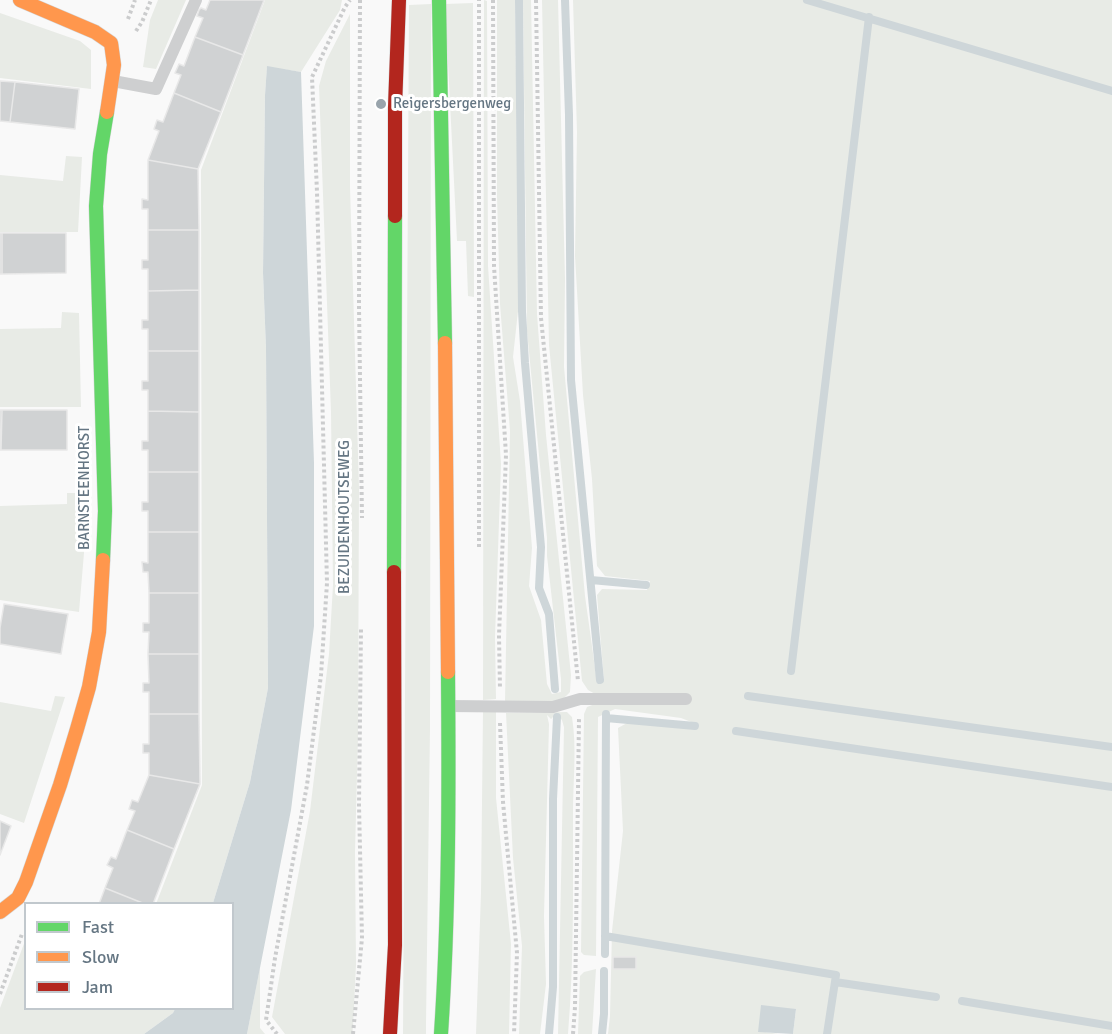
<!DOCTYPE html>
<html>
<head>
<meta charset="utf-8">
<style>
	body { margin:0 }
	#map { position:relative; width:1112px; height:1034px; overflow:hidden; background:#f9f9f9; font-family:Signika,sans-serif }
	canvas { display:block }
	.legend { position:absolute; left:24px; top:902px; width:210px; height:108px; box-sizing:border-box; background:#fff; border:2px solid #c1c8cd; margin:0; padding:8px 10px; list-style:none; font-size:18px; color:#657683 }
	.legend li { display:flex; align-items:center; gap:12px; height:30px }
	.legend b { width:30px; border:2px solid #c1c8cd }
</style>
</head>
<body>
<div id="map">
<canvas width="1112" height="1034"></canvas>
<ul class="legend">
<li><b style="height:8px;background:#63d668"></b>Fast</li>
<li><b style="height:8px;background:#ff974d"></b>Slow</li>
<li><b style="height:8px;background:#b3261e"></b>Jam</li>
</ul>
</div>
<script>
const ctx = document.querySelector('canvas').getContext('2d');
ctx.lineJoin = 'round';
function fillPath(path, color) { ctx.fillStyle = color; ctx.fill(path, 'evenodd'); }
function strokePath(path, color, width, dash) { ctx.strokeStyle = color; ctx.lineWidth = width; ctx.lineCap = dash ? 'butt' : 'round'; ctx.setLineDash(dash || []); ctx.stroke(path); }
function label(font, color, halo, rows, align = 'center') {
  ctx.font = font + ' Signika,sans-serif'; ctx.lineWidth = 6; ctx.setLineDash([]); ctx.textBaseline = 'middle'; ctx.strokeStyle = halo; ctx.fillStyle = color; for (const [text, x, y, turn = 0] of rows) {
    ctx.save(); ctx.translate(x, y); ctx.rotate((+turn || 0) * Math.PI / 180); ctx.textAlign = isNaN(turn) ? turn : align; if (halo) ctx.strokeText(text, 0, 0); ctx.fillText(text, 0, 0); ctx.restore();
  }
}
fillPath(new Path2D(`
	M158,0H186L156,69L143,67L150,20Z
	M265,0H342L340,10L301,72L267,67L265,95L263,273L266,348L268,688L250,782L213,903L156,904L202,785L201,170Z
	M484,0L487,1L488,266L501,464L495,637L496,699L483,700Z
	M497,0H515L519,302L513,357L520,401L532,548L529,586L541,620L547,684L552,694L561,692V679L547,556V538L527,331L523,0H531L537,314L546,435L571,675L570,692L561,701H505L510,431L500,304L497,196Z
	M542,0H558L565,279L564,367L585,596L597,682L604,681L597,595L602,589L647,590L650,581L605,576L597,566L592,479L583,395L575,256L577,132L573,0H1112V1034H793L796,1009L758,1031L779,1034H608L610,1016L612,931L623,831L618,728L627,723L698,728L699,725L681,718L615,709L598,717L596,956L584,955L581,952L584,714L587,707L595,704L597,695L588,690L582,681L549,345ZM613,957H636V968L613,969Z
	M473,3L474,297L468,296L466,241H457L445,4Z
	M431,4L430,729L426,1023V1034H403L409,5Z
	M0,13L80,41L91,50V89L0,78Z
	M350,14V187L359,488L358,736L355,852L356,965L353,1027L352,1034H285L272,1017L310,811L329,654L333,585L331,412L319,86L326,61Z
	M66,156L82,157L78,232H0V175L63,181Z
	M62,312L79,313L81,407H0V329L61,328Z
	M67,493H85L84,553L79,612L0,600V506L67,504Z
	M55,696L65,697L24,823L0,814V702L51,711Z
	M483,712H496V798L511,944L509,1034H476L481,893Z
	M567,712L572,717C577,748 573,781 573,813C573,887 574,961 568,1034H558L564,727L562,720L556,714L551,719L547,715L549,724L544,916L546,984L540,1034H519L522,946L513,858L506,713Z
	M25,941L26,1008L175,1009L173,1013L144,1034H0V1008Z
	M260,967V1028L265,1034H247Z
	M596,969L592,1034H578L580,976L584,972Z`), '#e8ebe6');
fillPath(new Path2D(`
	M267,66L301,72L314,463V626L291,810L247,1034H144L173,1013L175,1009L232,1008V904L213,903L250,782L268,688L266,348L263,273L265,95Z
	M761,1005L796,1009L793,1034L758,1032Z`), '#ced6d9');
strokePath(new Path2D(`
	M519,0L522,311L525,363L541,547L539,588L549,614L555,689
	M565,0L569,115L571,380L600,680
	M807,0L1112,91
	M591,580L646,585
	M791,671L869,17
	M748,696L1112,747
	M606,718L695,726
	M736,731L1112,787
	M605,936L836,975L827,1034
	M605,954L606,714
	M835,982L936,997
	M962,1001L1112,1026
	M549,1034L553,987V799L557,717
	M602,1034L604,1014V971`), '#ced6d9', 8);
const building = new Path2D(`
	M210,0H264L243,55L195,37L203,18L197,16L199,10L201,8L206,10Z
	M195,37L243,55L221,112L174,93L181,75L175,73L179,64L184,66Z
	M0,81L15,82L10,122L0,121Z
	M15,82L79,89L75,129L10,122Z
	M174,93L221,112L198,169L148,160L159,131L154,129L157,120L163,122Z
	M148,160L198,169L199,230H148V209H142V199L148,200Z
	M148,230H199V290L148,291V269H142V260H148Z
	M0,233H2V274H0Z
	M2,233H66V273L2,274Z
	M199,290V351H148V329H142V320H148V291Z
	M148,351H199V412L148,411V390H142V381H148Z
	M0,410H2L1,450H0Z
	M2,410H67V450H1Z
	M148,411L199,412V472H148V450H142V441H148Z
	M148,472H199V532H148V511H142V502H148Z
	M148,532H199V593H149L148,572H143L142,562L148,563Z
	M149,593H199V654H148L149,632H143V623H149Z
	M4,604L68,614L61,654L0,644V628Z
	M148,654H199V714H149V692H143V683H149Z
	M149,714H199L200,784L149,775V753H143V744H149Z
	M149,775L200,784L174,849L127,830L135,811L129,809L132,800L138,802Z
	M0,821L11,826L0,855Z
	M127,830L174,849L153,904H145L105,888L113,868L107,865L111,857L116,859Z
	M105,888L145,904H99Z
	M613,957H636V969H613Z`);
fillPath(building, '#d0d2d3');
strokePath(building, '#e8e8e8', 1.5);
const fast = new Path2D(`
	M439,0L445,343
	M103,560L105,511L96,206L100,154L107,112
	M394,572L395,216
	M441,1034C449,913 449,792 448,672`);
const slow = new Path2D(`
	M20,0L95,32L111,43L114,65L107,112
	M445,343L448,672
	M0,912L18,898L26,882L60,785L77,729L89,687L99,632L103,560`);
const jam = new Path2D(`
	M395,216V107L399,0
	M390,1034L395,945L394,572`);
strokePath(fast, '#d5d6d7', 15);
strokePath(slow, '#d5d6d7', 15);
strokePath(jam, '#d5d6d7', 15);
strokePath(new Path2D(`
	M360,0L359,307L362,518
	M493,0L494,266L506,455L499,636L500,689
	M536,0L541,318L578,681
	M128,19L135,0
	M136,31L142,22L151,0
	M479,547V0
	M500,723L503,802L517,953L514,1034
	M0,994L22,934
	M277,1034L266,1020L275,958L307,785L321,675L327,583L317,192L312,77L345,7L350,0
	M353,1034L362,938L359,805L361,628
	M573,1034L575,1007L579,719`), '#cbcccd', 4, [3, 3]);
strokePath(new Path2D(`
	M113,81L156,89L196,0
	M448,706L553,707L580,699H686`), '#cecfd0', 12);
strokePath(fast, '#63d668', 14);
strokePath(slow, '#ff974d', 14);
strokePath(jam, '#b3261e', 14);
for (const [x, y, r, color] of [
	[381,104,6,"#99a4ac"]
]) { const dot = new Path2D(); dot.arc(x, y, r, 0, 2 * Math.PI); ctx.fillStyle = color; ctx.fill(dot); strokePath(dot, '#fff', 2); }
label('15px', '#657683', '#fff', [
	["Reigersbergenweg",393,104]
], 'left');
label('15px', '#657683', '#fff', [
	["BARNSTEENHORST",85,488,-90],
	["BEZUIDENHOUTSEWEG",345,517,-90]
]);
</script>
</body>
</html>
